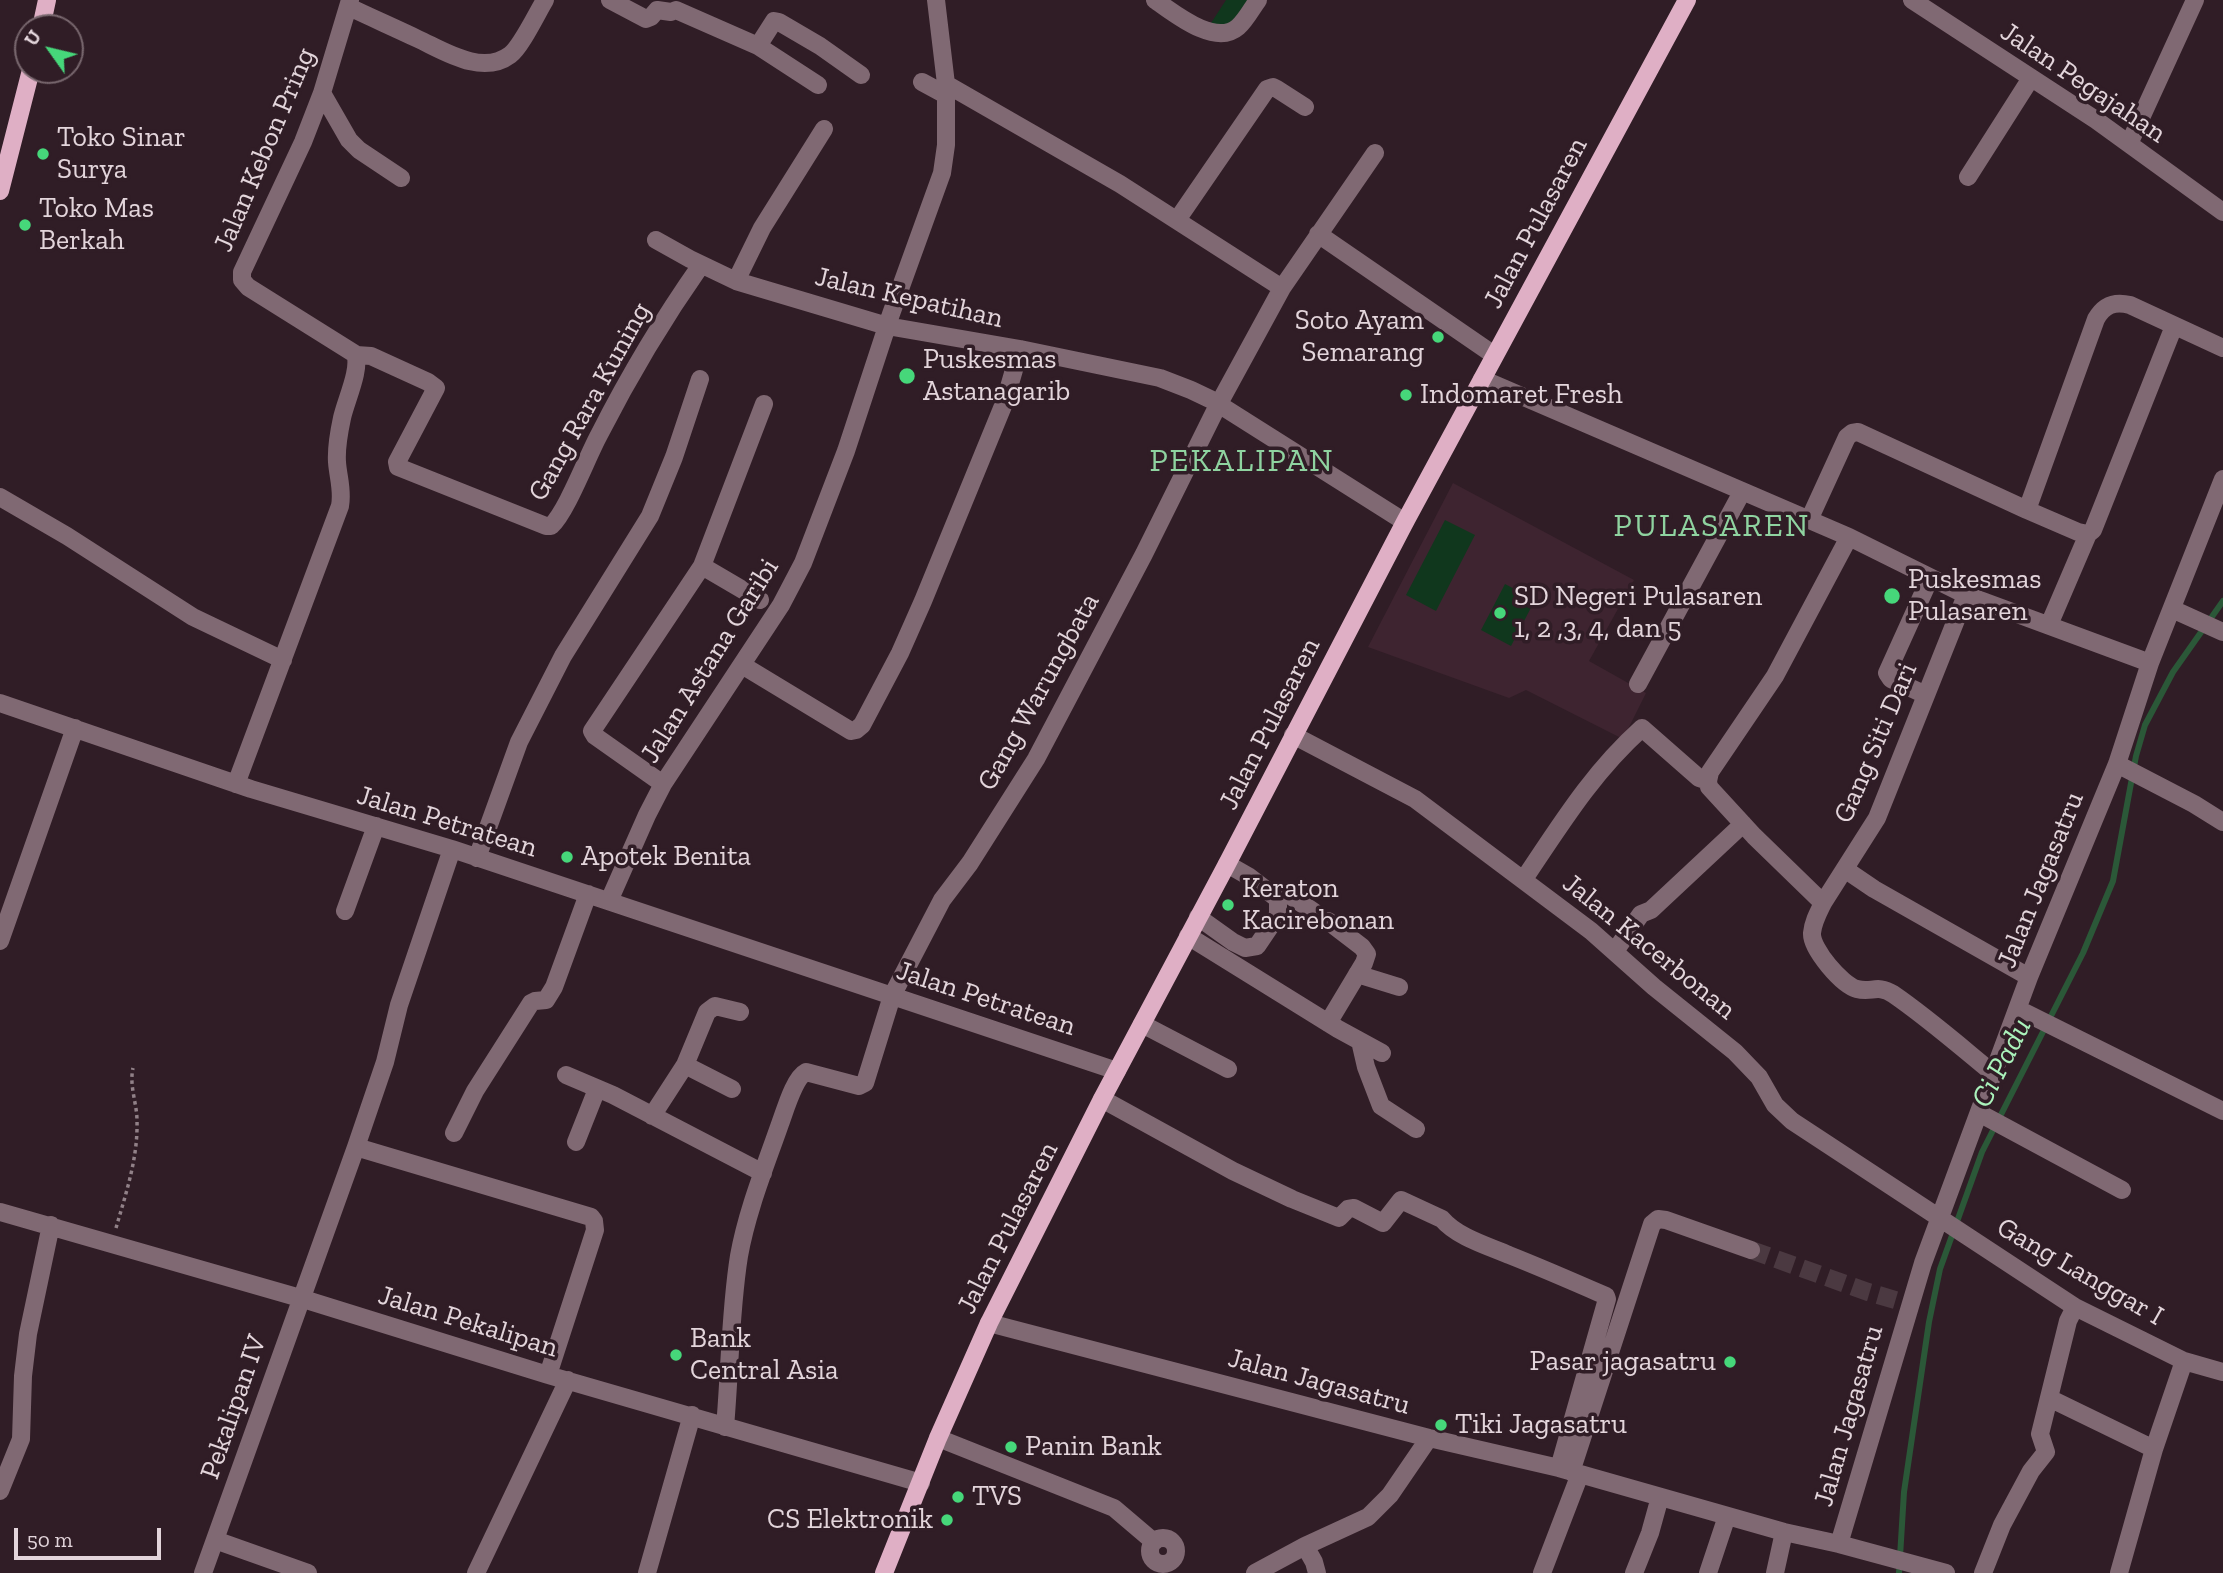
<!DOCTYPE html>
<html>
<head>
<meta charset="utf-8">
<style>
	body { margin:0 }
	#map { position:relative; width:2223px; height:1573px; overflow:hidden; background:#301d26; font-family:"Zilla Slab",serif }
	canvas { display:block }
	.north { position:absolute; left:14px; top:14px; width:70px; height:70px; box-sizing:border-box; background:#301d26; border:2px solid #78676e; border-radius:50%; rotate:304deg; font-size:19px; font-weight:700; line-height:28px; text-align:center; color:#e3d5db }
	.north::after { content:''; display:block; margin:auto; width:24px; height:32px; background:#46d77a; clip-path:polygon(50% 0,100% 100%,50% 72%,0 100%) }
	.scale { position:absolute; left:14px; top:1528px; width:147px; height:32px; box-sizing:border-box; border:4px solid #e3d5db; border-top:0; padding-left:9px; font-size:21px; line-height:24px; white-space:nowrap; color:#e3d5db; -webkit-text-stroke:5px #301d26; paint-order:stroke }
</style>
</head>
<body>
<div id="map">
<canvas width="2223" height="1573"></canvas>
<div class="north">U</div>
<div class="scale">50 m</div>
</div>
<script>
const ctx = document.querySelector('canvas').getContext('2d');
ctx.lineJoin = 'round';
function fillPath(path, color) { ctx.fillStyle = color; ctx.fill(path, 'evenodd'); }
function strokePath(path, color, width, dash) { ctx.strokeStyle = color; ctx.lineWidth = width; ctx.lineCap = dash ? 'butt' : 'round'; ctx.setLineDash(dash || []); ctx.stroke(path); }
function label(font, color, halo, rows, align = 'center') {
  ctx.font = font + ' "Zilla Slab",serif'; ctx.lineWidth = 7; ctx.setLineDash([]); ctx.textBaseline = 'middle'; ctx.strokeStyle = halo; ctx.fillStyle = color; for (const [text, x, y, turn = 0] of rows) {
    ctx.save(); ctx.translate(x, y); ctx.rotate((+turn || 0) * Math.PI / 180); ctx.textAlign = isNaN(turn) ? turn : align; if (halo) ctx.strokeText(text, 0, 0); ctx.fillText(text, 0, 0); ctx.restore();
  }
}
fillPath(new Path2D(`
	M1453,483L1634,580L1589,661L1646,693L1623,739L1526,690L1509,698L1368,647Z`), '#3e2430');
fillPath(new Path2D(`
	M1226,0H1250L1229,28L1211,23Z
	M1445,520L1475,535L1436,611L1406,595Z
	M1505,584L1535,600L1511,646L1481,630Z`), '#10371d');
strokePath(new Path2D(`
	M1899,1573L1904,1492L1929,1322L1940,1269L1982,1152L2083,953L2113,881L2136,756L2145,725L2173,672L2223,601`), '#2b5838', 6);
strokePath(new Path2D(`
	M1751,1250L1868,1292L1909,1304`), '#4b3941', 18, [18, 9]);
strokePath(new Path2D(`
	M116,1228C126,1193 138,1158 137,1121C137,1103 129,1086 133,1068`), '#918188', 3.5, [3.5, 3.5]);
strokePath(new Path2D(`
	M610,0L646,19L651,17L657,10L671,12L676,10L758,46L818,85
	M1155,0C1174,13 1215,47 1238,27C1246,20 1252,8 1258,0
	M1912,0L2096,120L2223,212
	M349,7C372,18 395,28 418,39C444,51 482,76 510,55C521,47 537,13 545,0
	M758,46L774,21L779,22L820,46L861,75
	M922,82L946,95
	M946,84L1120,184L1282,288
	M322,93L349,140L359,150L401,178
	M2129,144L2195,0
	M1968,177L2031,78
	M1177,220L1267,89L1273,87L1277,89L1305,107
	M1318,234L1494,355
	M656,240L690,259L736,281L887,326L1020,349L1160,378L1191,390L1212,400L1405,522
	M736,281L762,228L824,129
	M356,355L371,356L428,382L436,388L397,462L398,467L546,526H551C567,511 587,457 599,435C629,376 663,319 701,265
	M1482,379L1849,537L1966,595L2150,663
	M0,497L67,536L193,617L283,660
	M2027,510L2096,319C2104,305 2114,301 2130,305L2223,348
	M1809,520L1847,437L1852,433L1858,432L2027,510L2078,532L2088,534
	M1849,537L1775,676L1710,772L1708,781L1709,787L1754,836L1823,903C1818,913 1813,922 1812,933C1811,949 1842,985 1857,989C1872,993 1877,984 1893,994C1928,1018 1961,1047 1994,1074
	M702,566L760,600
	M2172,609L2223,632
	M2049,625L2088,534L2093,530L2174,326
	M742,665L851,731L856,730L862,725L900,653L923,601L1005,401L1020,349
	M1638,684L1742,492
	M1926,695L1891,679L1887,673L1930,578
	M0,703L251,789L452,849L1117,1071
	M1293,735L1415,799L1591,931L1654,987L1735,1052L1759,1077L1775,1105L1792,1121L2075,1307L2184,1361L2223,1372
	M2117,764L2194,804L2223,822
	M236,784L340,506C343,490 338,477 337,462C336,447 339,432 342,418C346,400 361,369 355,354L248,287L242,280V272L303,142L322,93L350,0
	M663,784L595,736L592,731L702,566L764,404
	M477,858L519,742L563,656L650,516L674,457L700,379
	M1846,870L1874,889L2029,977
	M1524,879C1561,824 1592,773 1642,728L1699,778L1708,781
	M1278,899L1288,894L1314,912
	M609,901L647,815L663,784L781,605L803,563L846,451L891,314L942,173L946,145V84L936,0
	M1823,903L1877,818L1966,595
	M345,911L376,826
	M1198,917L1233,942L1245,948L1257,946L1278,915V899L1248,876L1227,864
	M1328,921L1362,947L1367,954L1364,963L1328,1023
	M1188,936L1338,1029L1382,1053
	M0,941L75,728
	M1615,951L1641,914L1651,910L1743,824
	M1357,974L1399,987
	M2018,1009L2223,1111
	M1142,1024L1228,1069
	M1360,1041L1366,1067L1381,1106L1416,1129
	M685,1065L732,1089
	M566,1075L613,1095L763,1173
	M1102,1099L1233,1171L1292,1199L1339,1218L1348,1209L1354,1208L1383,1223L1401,1200L1442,1219C1457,1237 1488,1246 1509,1255C1542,1268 1574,1282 1606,1296L1607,1299L1559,1468
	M1979,1113L2122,1190
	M652,1116L685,1065L707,1012L715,1006L740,1012
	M454,1133L475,1091L531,1003L535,1001L546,1000L554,987L588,894
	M576,1142L597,1089
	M356,1147L591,1217L594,1221L595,1230L548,1375
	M0,1212L300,1298L548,1375L921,1483
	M989,1323L1429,1438L1559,1468L1784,1532L1839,1544L1946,1573
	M2049,1398L2154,1449
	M725,1427C730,1371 730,1312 739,1256C747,1211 765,1167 780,1124C785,1111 794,1078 806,1072L859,1086L865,1083L892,996L942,900L970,863L1036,759L1144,554L1216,409L1282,288L1375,153
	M938,1438L1114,1508L1154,1542
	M1571,1472L1652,1224L1658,1219L1666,1220L1751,1250
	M0,1491L21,1439L23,1376L28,1334L51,1225
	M1150 1551a13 13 0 1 1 26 0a13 13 0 1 1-26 0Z
	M215,1540L308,1573
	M1839,1544L1923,1263L2029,977L2117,764L2150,663L2223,479
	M1305,1546L1314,1562L1317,1573
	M203,1573L356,1147L385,1062L399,1005L452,849
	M476,1573L568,1380
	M647,1573L692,1415
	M1255,1573L1305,1546L1368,1517L1390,1495L1429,1438
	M1542,1573L1580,1474
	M1634,1573L1650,1533L1660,1497
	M1708,1573L1727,1516
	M1775,1573L1784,1532
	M1983,1573L2002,1525L2031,1471L2046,1452L2040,1434L2068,1321L2075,1307
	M2119,1573L2154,1449L2184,1361`), '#806973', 18);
strokePath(new Path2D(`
	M41,28L47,0
	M0,191L31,70
	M884,1573L938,1438L989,1323L1102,1099L1227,864L1405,522L1687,0`), '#dfafc5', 18);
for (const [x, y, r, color] of [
	[43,154,7,"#46d77a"],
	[25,225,7,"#46d77a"],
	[1438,337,7,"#46d77a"],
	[907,376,9,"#46d77a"],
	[1406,395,7,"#46d77a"],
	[1892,596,9,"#46d77a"],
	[1500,613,7,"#46d77a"],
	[567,857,7,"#46d77a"],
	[1228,905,7,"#46d77a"],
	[676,1355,7,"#46d77a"],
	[1730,1362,7,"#46d77a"],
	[1441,1425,7,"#46d77a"],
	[1011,1447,7,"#46d77a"],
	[958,1497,7,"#46d77a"],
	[947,1520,7,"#46d77a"]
]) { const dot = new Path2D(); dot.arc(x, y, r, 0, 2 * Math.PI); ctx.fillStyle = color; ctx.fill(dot); strokePath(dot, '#301d26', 2.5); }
label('28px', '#e3d5db', '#301d26', [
	["Jalan Pegajahan",2083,83,34],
	["Jalan Kebon Pring",265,150,-67],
	["Jalan Pulasaren",1536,223,-62],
	["Jalan Kepatihan",909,298,13],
	["Gang Rara Kuning",590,402,-61],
	["Jalan Astana Garibi",710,661,-58],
	["Gang Warungbata",1039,692,-61],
	["Jalan Pulasaren",1270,724,-63],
	["Gang Siti Dari",1876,743,-67],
	["Jalan Petratean",447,822,17],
	["Jalan Jagasatru",2041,880,-68],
	["Jalan Kacerbonan",1649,947,39],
	["Jalan Petratean",986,999,18],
	["Jalan Pulasaren",1008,1228,-63],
	["Gang Langgar I",2080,1272,30],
	["Jalan Pekalipan",468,1322,17],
	["Jalan Jagasatru",1319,1382,15],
	["Pekalipan IV",234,1407,-71],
	["Jalan Jagasatru",1849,1416,-74]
]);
label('28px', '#e3d5db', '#301d26', [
	["Toko Sinar",57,138],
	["Surya",57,170],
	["Toko Mas",39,209],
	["Berkah",39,241],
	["Soto Ayam",1424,321,"right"],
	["Semarang",1424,353,"right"],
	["Puskesmas",923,360],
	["Astanagarib",923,392],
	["Indomaret Fresh",1420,395],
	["Puskesmas",1908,580],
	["Pulasaren",1908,612],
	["SD Negeri Pulasaren",1514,597],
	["1, 2 ,3, 4, dan 5",1514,629],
	["Apotek Benita",581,857],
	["Keraton",1242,889],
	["Kacirebonan",1242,921],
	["Bank",690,1339],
	["Central Asia",690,1371],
	["Pasar jagasatru",1716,1362,"right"],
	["Tiki Jagasatru",1455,1425],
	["Panin Bank",1025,1447],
	["TVS",972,1497],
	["CS Elektronik",933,1520,"right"]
], 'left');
label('italic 30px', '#abf3bc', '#301d26', [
	["Ci Padu",2002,1063,-63]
]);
ctx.letterSpacing = '2px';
label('32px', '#8fd3a0', '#301d26', [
	["PEKALIPAN",1242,462],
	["PULASAREN",1712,527]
]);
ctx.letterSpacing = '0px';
</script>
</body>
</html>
